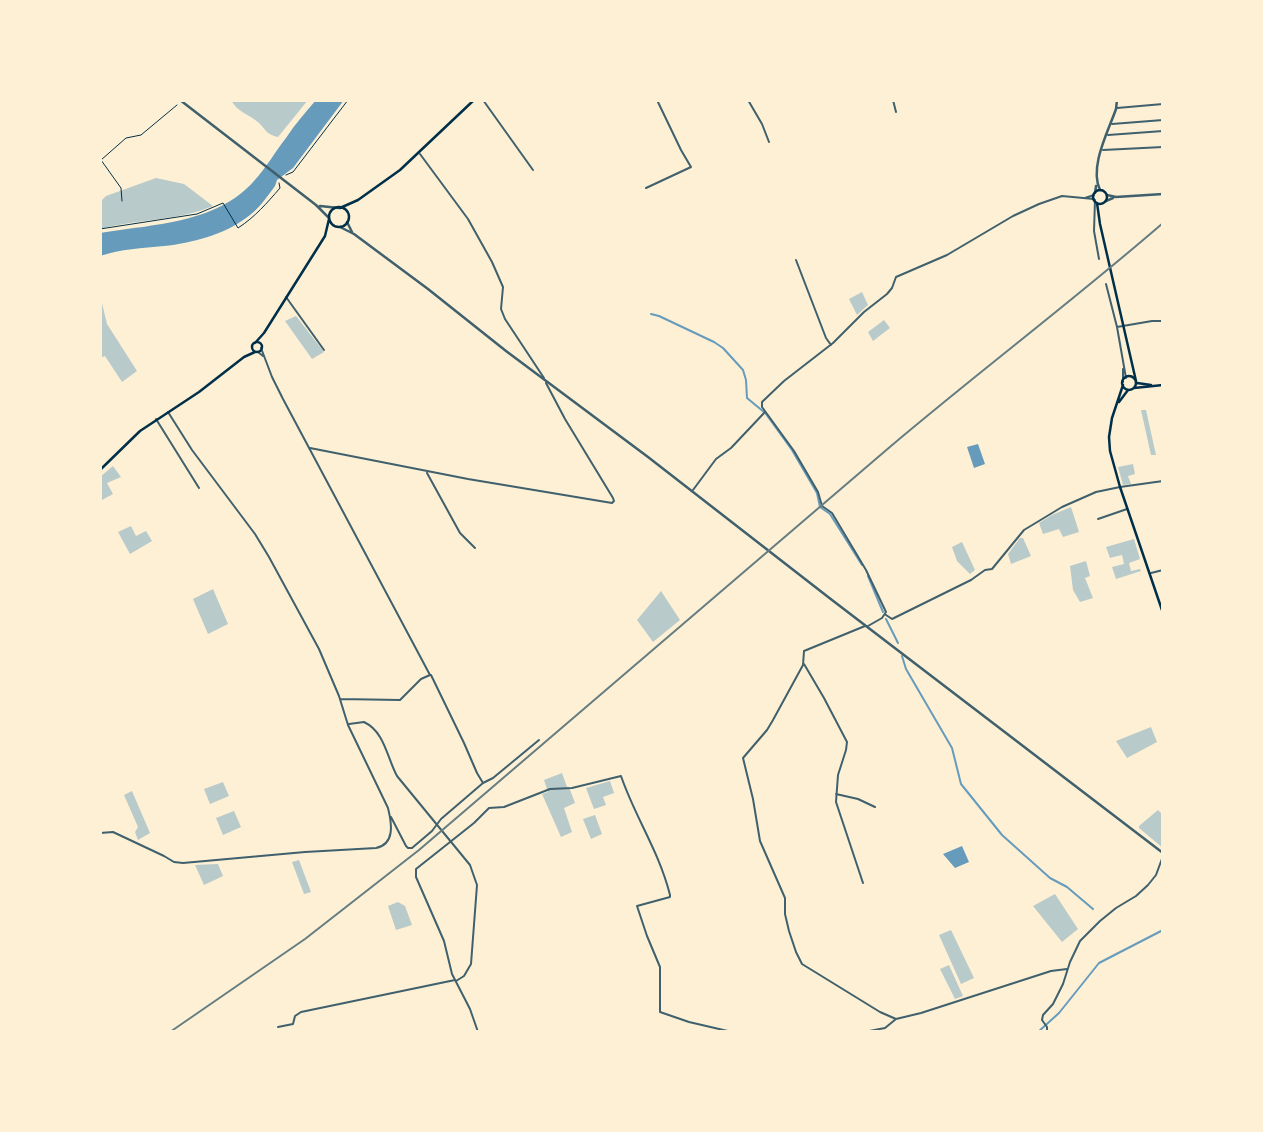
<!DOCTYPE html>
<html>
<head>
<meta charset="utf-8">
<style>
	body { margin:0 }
	#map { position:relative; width:1263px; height:1132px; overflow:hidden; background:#fdf0d5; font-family:"DejaVu Sans",sans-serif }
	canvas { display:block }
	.frame { position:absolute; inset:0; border:102px solid #fdf0d5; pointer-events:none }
</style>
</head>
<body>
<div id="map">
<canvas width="1263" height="1132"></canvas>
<div class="frame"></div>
</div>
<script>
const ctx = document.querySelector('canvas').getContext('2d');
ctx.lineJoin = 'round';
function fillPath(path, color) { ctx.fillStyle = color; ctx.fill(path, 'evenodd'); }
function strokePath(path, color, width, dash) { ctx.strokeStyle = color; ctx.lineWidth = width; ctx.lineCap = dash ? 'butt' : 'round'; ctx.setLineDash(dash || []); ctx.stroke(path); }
fillPath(new Path2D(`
	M231,100H308L278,137C266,134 267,131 259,123C249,114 237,112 231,100Z
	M156,178L184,184L213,206C178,221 137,219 100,229V202L106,196Z
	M862,292L868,305L857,315L849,299Z
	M100,295L107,324L137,371L122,382L105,356L100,358Z
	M296,316L324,352L312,359L285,321Z
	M884,320L890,328L873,341L868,332Z
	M1141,410H1146L1156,455H1151Z
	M1133,464L1135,474L1128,476L1131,484L1123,485L1118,467Z
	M113,466L121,477L107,483L113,494L102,500L100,496V477Z
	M1071,507L1079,532L1063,537L1059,529L1043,534L1039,523L1052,515Z
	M131,526L136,536L146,531L152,541L130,554L118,532Z
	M1020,538H1023L1031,556L1011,564L1008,554Z
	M1134,539L1140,559L1129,563L1131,571L1140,569L1141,571L1116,579L1112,567L1124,564L1122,555L1110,558L1106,547Z
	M962,542L975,570L970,574L957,561L952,547Z
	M1086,561L1090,576L1085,578L1093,598L1080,602L1073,590L1070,566Z
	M213,589L228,624L208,634L193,599Z
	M661,591L680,620L653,642L637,620Z
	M1151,727L1157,742L1127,758L1116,741Z
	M562,773L567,787H569L575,803L564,808L572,832L561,837L542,794L548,792L544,780Z
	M610,781L614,793L603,797L606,805L594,809L586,788Z
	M223,782L229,796L210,804L204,789Z
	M132,791L150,833L138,840L135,832L138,827L124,795Z
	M1158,810L1163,815V848L1139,828V826Z
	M234,811L241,827L223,835L216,818Z
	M595,815L602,834L591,839L583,819Z
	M299,860L311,892L304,894L292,862Z
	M218,864L223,876L204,885L195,865Z
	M1055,894L1078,929L1062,942L1033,906Z
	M398,902L405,906L412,925L396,930L388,906Z
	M951,930L974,978L961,984L939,935Z
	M949,965L963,996L955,999L940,969Z`), '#b9caca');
fillPath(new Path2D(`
	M316,100H344L293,168L277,180L275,186C267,197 258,210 246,218C223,235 192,243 164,246C142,248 121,249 100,256V233C153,224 216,224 254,181C266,168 275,152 286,138C295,124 306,112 316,100Z
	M978,444L985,464L974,468L967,447Z
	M962,846L969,862L955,868L943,854Z`), '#669bbc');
strokePath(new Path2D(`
	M651,314L659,316L714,342L723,348L743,370L746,380L747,398L764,412
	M766,414L792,450L817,493L820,507L830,514L862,565
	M868,576L883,612
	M886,619L898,643
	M902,656L906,669L952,748L961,784L1002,835L1050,878L1067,887L1093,909
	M1038,1032L1059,1013L1099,963L1163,930`), '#669bbc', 2);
strokePath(new Path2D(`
	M286,175L293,172L348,100
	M122,201L121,188L101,160L126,138L141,135L177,105
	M100,229L197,214L223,203L238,228C255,217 267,203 280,188L279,183`), '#003049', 1);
strokePath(new Path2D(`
	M483,100L533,170
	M748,100L762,124L769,142
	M893,100L896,112
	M1117,108L1163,104
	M1112,124L1163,120
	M1108,135L1163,131
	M1103,150L1163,147
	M420,154L468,219L492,262L503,287L501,309L505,319L544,378
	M646,188L691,167L681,150L657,100
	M1085,198L1094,195
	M1095,200L1094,231L1099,259
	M796,260L826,338L831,345
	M1106,284L1117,327L1126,378
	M286,297L324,350
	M1117,327L1152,321H1163
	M261,348L272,377L283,399L430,675L421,679L400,700L340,699
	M258,352L263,356
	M1123,382V369
	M156,419L199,488
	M310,448L468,479L612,503L614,501L613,498L565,419L546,383
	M427,473L460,533L475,548
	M693,490L716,459L731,448L765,412
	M1098,519L1127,509
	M1151,573L1163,570
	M886,615L892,619L971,580L985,570L992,569L1024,530L1062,507L1096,492L1120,487L1163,481
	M865,626L804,651L803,665L773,720L767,730L743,758L753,799L760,841L785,898V914L789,931L796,952L802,964L880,1012L896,1019
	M868,626L882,618L886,612L866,570L832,513L822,506L818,492L794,451L762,407V402L784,381L833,343L864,312L887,294L892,288L896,277L947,255L1013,216L1039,204L1062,196L1094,199
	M804,664L824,698L847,742L846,750L838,775L836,802L863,883
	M431,675L464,743L477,773L483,783L493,778L539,740
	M349,724L364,722C385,732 387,758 397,776L470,865L477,885L471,964L464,976L456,981
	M836,794L858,799L875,807
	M391,817L406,846L408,848H412L432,831L441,819L483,783
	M100,833L113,832L164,856L174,862L183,863L305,852L376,848C395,844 392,824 388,808L348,725L339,696L319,649L269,557L255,534L192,450L168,412
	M100,1021L101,1024
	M278,1027L293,1024L295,1016L301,1012L455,980
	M478,1032L470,1009L452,974L444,941L416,877V869L474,823L489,808L504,807L550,789L572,788L621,776C635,817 659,851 670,895V897L637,906L647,936L660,967V1012L689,1022L732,1032
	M864,1032L885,1028L896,1019L921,1013L1051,971L1067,969
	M1047,1032V1027L1042,1020L1043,1015L1053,1004L1063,984L1070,962L1080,941L1100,921L1116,908L1136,896L1148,885L1156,875L1163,856`), '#3f606c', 2);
strokePath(new Path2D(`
	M180,100L316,205L329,218
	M1100,190C1089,167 1108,132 1116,109L1117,100
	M1095,193L1096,186
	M1107,195L1116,197L1163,194
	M1106,201L1113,198
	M320,206L339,208
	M347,222L352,232
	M340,227L354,234L428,289L506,351L648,457L832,600L1163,853`), '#3f606c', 2.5);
strokePath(new Path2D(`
	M1093 197a7 7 0 1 1 14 0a7 7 0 1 1-14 0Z
	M1097,203L1100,224L1136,381
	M329 217a10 10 0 1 1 20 0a10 10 0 1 1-20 0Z
	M340,208L358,200L400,170L474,100
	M252 347a5 5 0 1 1 10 0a5 5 0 1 1-10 0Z
	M255,343L264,333L325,236L329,219
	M1122 383a7 7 0 1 1 14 0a7 7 0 1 1-14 0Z
	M1137,383L1151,385
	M1123,385L1112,418L1109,437L1110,451L1120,487L1163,613
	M1134,388L1163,385
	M1119,402L1128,390
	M100,470L140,431L199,392L244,357L255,352`), '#003049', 2.5);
strokePath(new Path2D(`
	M170,1032L305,939L419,850L891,446C981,370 1074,300 1163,223`), '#657d81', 2);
</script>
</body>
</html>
